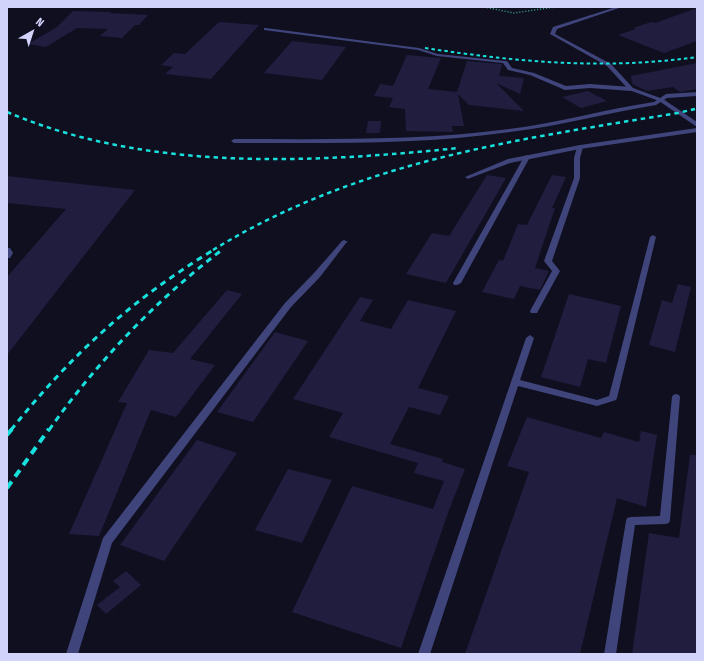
<!DOCTYPE html>
<html>
<head>
<meta charset="utf-8">
<style>
	body { margin:0 }
	#map { position:relative; width:704px; height:661px; overflow:hidden; background:#100f20; font-family:"Fira Sans Condensed",sans-serif }
	canvas { display:block }
	.frame { position:absolute; inset:0; border:8px solid #d2d3fa; pointer-events:none }
	.north { position:absolute; left:12px; top:12px; width:40px; height:40px; -webkit-text-stroke:3px #100f20; paint-order:stroke; rotate:39deg; font-size:11px; font-weight:700; line-height:16px; text-align:center; color:#d2d3fa }
	.north::after { content:''; display:block; margin:auto; width:14px; height:18px; background:#d2d3fa; clip-path:polygon(50% 0,100% 100%,50% 72%,0 100%) }
</style>
</head>
<body>
<div id="map">
<canvas width="704" height="661"></canvas>
<div class="frame"></div>
<div class="north">N</div>
</div>
<script>
const ctx = document.querySelector('canvas').getContext('2d');
ctx.lineJoin = 'round';
function fillPath(path, color) { ctx.fillStyle = color; ctx.fill(path, 'evenodd'); }
function strokePath(path, color, width, dash) { ctx.strokeStyle = color; ctx.lineWidth = width; ctx.lineCap = dash ? 'butt' : 'round'; ctx.setLineDash(dash || []); ctx.stroke(path); }
fillPath(new Path2D(`
	M697,8V41L664,53L618,35L636,29L633,28L651,22L655,23Z
	M73,11L111,12L109,13L148,15L139,25H135L122,38L100,36L108,29L77,28L46,47L28,44L57,27Z
	M219,22L259,25L211,79L165,74L173,67L161,65L174,53L185,54Z
	M292,41L346,47L322,80L264,73Z
	M407,55L441,58L428,89L457,92L467,61L502,64L499,76L524,78L520,94L496,83L524,111L469,105L458,94L464,126H452L453,132L406,131L405,109L389,107L393,98L374,96L380,84L393,86Z
	M697,63V89L680,92L673,87L647,91L632,84L631,76Z
	M588,91L607,101L581,108L562,97Z
	M368,121H381L380,133H366Z
	M487,175L506,178L446,283L406,274L432,233L449,236Z
	M552,175L566,177L552,208H555L535,268L549,271L540,290L520,286L514,299L482,292L499,260L503,261L518,224L527,225Z
	M7,176L135,190L7,355V277L66,209L7,203Z
	M678,284L691,287L675,352L649,345L662,300L672,303Z
	M227,290L242,294L190,359L215,365L176,417L151,410L99,536L69,534L127,403L118,402L149,350L173,353Z
	M569,294L621,306L606,363L588,359L580,387L541,377Z
	M360,297L373,300L360,321L391,329L408,300L456,311L418,388L449,396L440,415L409,407L390,444L443,459L442,462L465,469L448,513L401,648L292,612L352,486L433,509L444,481L414,473L418,463L329,437L343,413L293,399Z
	M275,332L308,341L253,422L217,412Z
	M527,417L601,438L604,432L639,442L641,431L657,435L646,507L617,498L580,654H465L529,472L507,466Z
	M197,440L237,453L164,561L120,545Z
	M690,455H697V654H632L649,533L679,538Z
	M288,469L332,480L302,543L255,530Z
	M126,571L141,585L106,614L97,605L120,587L113,581Z`), '#201d3f');
strokePath(new Path2D(`
	M484,7L514,13L555,7`), '#3aa693', 1.5, [1, 2]);
fillPath(new Path2D(`
	M266,28L419,48L438,54L505,61H507L512,68L534,73L566,86L590,84L631,87L634,89L631,91L590,88L565,90L530,75L508,70L503,63L437,56L418,50L264,30V28Z
	M697,92V96L667,98L656,105C607,113 559,126 510,132C419,145 326,143 234,143L231,141L234,139C325,139 418,141 509,129C558,123 606,109 654,102L666,94Z
	M580,145L583,147L580,158V178L552,261L560,271L537,313H531L530,311L552,271L544,261L574,178V158L577,147Z
	M527,155L530,157L461,283L457,285H454L453,283L524,157Z
	M653,235L656,237L617,398L616,400L597,406L518,386L430,654H418L526,338L530,335L534,338L520,380L597,400L609,396L650,237Z
	M344,240L348,242L346,243L320,277L291,307L112,543L78,654H66L103,538L285,303L314,273L342,241Z
	M7,248H10L13,253L10,258H7Z
	M676,394L679,395L680,397L670,520L669,523L665,524L635,525L616,654H604L626,521L627,518L631,517L660,516L672,397L673,395Z`), '#3f447a');
fillPath(new Path2D(`
	M616,7H622L557,29L555,34L611,64L633,88L663,99L697,122V127L659,101L629,90L607,66L550,34L553,27Z
	M697,128V132L580,149L510,163L470,178L468,179L465,177L508,159L580,145Z`), '#3f447a');
strokePath(new Path2D(`
	M425,48C517,62 604,70 697,57
	M691,110L697,108`), '#18e1dd', 2, [3.5, 3]);
strokePath(new Path2D(`
	M7,112C148,172 310,163 459,148
	M213,250C358,161 514,140 678,113L695,109`), '#18e1dd', 2.5, [4.5, 4]);
strokePath(new Path2D(`
	M11,430C72,354 131,300 215,249
	M49,430C98,361 155,301 223,249`), '#18e1dd', 3, [6, 5]);
strokePath(new Path2D(`
	M7,435L12,429
	M7,488L49,429`), '#18e1dd', 4, [8, 6]);
</script>
</body>
</html>
